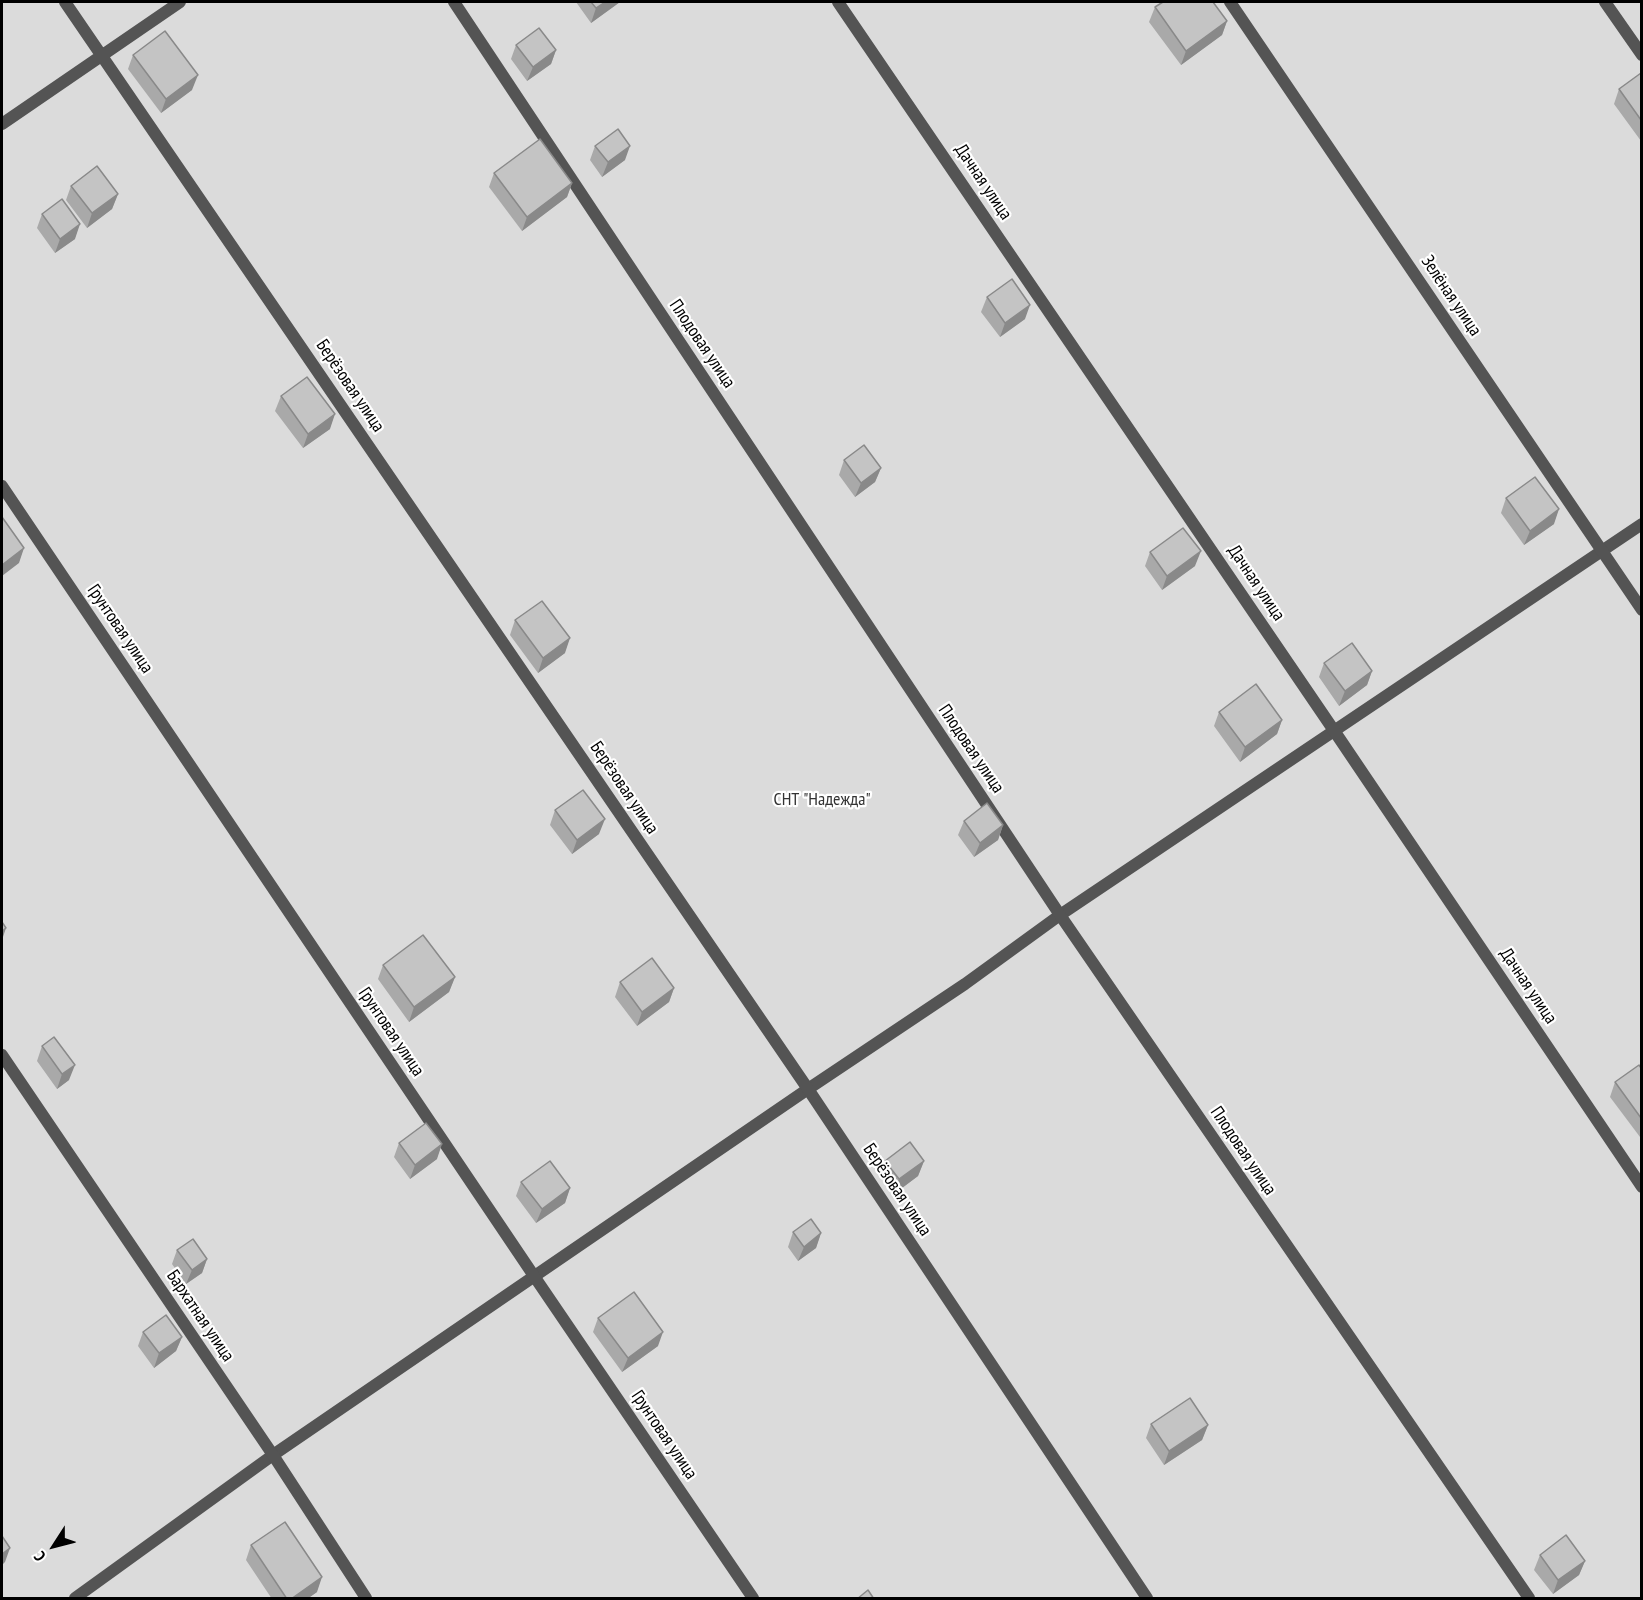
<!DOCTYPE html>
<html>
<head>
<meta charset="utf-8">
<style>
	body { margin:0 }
	#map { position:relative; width:1643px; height:1600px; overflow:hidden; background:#fff; font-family:"PT Sans Narrow",sans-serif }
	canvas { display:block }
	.frame { position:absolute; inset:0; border:3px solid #000; pointer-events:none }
	.north { position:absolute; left:24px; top:1516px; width:60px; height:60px; -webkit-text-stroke:4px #fff; paint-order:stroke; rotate:234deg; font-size:16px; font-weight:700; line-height:24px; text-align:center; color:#000 }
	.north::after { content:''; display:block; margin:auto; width:21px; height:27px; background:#000; clip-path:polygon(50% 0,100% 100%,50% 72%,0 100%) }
</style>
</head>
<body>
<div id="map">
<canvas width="1643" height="1600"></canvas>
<div class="frame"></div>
<div class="north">С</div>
</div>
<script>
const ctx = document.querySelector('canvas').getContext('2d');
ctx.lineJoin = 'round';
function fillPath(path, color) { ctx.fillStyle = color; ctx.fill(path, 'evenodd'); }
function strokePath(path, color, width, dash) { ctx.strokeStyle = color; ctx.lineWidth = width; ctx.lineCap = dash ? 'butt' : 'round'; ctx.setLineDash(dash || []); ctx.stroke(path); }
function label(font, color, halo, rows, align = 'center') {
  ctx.font = font + ' "PT Sans Narrow",sans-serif'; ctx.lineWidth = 4.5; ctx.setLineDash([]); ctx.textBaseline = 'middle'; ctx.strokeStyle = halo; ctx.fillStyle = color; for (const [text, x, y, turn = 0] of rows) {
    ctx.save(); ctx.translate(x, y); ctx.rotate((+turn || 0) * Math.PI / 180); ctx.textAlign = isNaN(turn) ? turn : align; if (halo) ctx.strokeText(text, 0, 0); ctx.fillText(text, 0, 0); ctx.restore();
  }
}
fillPath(new Path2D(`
	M2,2H1641V1598H2Z`), '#dbdbdb');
strokePath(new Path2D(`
	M75,1598L273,1455L808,1089L965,984L1060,915L1642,524`), '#545454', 12);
strokePath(new Path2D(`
	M65,2L808,1089L1147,1598
	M454,2L1060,915L1529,1598
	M838,2L1335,732L1642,1187
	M1230,2L1642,610
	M1605,2L1642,55
	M2,124L180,2
	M2,486L534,1276L753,1598
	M2,1055L273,1455L366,1598`), '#545454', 12);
fillPath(new Path2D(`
	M576,2H620L591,23Z
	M1155,7L1227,21L1222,35L1181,65L1149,22Z
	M516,45L556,50L551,64L527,81L511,59Z
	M133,55L192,90L161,113L128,69Z
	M1641,73V141L1614,104L1619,89Z
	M595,146L625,160L602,177L590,160Z
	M494,173L572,183L567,197L522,231L489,187Z
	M71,186L118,194L112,209L87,228L66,200Z
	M42,214L75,239L55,253L37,228Z
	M987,297L1025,319L1000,337L981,312Z
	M281,396L330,429L303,448L275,411Z
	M844,460L881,468L875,482L855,497L839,475Z
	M1506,498L1554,524L1524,545L1501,513Z
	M1150,552L1195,566L1162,590L1145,566Z
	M515,620L565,653L538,673L510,635Z
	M1324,663L1372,671L1367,685L1339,706L1319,677Z
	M1219,712L1282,720L1277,734L1240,762L1214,726Z
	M555,810L599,834L572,854L550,825Z
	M964,821L1003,825L998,840L974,857L958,835Z
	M383,965L455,977L449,992L409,1022L378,979Z
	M620,982L674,988L669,1002L637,1026L615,997Z
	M42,1046L69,1080L57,1089L37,1061Z
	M1641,1068V1136L1640,1137L1610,1097L1615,1082Z
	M399,1143L437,1159L410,1179L394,1157Z
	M885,1161H924L918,1176L894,1194L880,1175Z
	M521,1182L570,1188L565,1203L536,1223L516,1196Z
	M793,1232L821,1233L816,1248L798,1261L788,1247Z
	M177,1250L207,1259L202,1273L186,1284L172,1264Z
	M598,1318L658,1346L622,1372L593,1332Z
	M143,1332L182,1337L176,1351L154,1368L138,1346Z
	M1151,1424L1208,1425L1202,1440L1164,1465L1146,1438Z
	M251,1545L317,1592L307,1599H272L246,1560Z
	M1540,1555L1585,1561L1579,1575L1553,1594L1534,1570Z`), '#a9a9a9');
fillPath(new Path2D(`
	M605,2H620L591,23L596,8Z
	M1227,21L1222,35L1181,65L1186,51Z
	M556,50L551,64L527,81L533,67Z
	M198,75L192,90L161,113L166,99Z
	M630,146L625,160L602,177L608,162Z
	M572,183L567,197L522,231L527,217Z
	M118,194L112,209L87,228L92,213Z
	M80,224L75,239L55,253L60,239Z
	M1030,305L1025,319L1000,337L1005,323Z
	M335,414L330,429L303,448L308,434Z
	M881,468L875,482L855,497L861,483Z
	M1559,509L1554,524L1524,545L1530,531Z
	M24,548L19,563L2,576V565Z
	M1201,551L1195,566L1162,590L1167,576Z
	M570,638L565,653L538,673L543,658Z
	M1372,671L1367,685L1339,706L1345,691Z
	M1282,720L1277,734L1240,762L1245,747Z
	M605,819L599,834L572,854L577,840Z
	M1003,825L998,840L974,857L980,843Z
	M6,928L2,940V931Z
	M455,977L449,992L409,1022L414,1007Z
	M674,988L669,1002L637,1026L642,1012Z
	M75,1065L69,1080L57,1089L62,1074Z
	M442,1144L437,1159L410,1179L415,1165Z
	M924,1161L918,1176L894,1194L899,1179Z
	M570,1188L565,1203L536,1223L542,1209Z
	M821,1233L816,1248L798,1261L804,1247Z
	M207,1259L202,1273L186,1284L192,1270Z
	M663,1332L658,1346L622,1372L628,1358Z
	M182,1337L176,1351L154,1368L159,1353Z
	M1208,1425L1202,1440L1164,1465L1169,1451Z
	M10,1548L5,1562L2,1565V1554Z
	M1585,1561L1579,1575L1553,1594L1558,1580Z
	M322,1577L317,1592L307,1599H291Z`), '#898989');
const building = new Path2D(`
	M591,2H605L596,8Z
	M1163,2H1213L1227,21L1186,51L1155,7Z
	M539,28L556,50L533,67L516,45Z
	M165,31L198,75L166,99L133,55Z
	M1641,73V120L1619,89Z
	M618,129L630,146L608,162L595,146Z
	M540,139L572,183L527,217L494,173Z
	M97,166L118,194L92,213L71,186Z
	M62,199L80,224L60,239L42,214Z
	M1012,279L1030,305L1005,323L987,297Z
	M307,377L335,414L308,434L281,396Z
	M864,445L881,468L861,483L844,460Z
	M1535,477L1559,509L1530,531L1506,498Z
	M2,517L24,548L2,565Z
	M1183,528L1201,551L1167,576L1150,552Z
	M542,601L570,638L543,658L515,620Z
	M1352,643L1372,671L1345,691L1324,663Z
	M1256,684L1282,720L1245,747L1219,712Z
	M583,790L605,819L577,840L555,810Z
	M987,803L1003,825L980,843L964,821Z
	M2,922L6,928L2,931Z
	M423,935L455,977L414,1007L383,965Z
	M652,958L674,988L642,1012L620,982Z
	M54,1037L75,1065L62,1074L42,1046Z
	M1639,1065L1641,1068V1118L1615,1082Z
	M426,1123L442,1144L415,1165L399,1143Z
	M910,1142L924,1161L899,1179L885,1161Z
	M550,1161L570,1188L542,1209L521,1182Z
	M811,1219L821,1233L804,1247L793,1232Z
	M193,1239L207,1259L192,1270L177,1250Z
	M634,1292L663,1332L628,1358L598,1318Z
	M166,1315L182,1337L159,1353L143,1332Z
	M1190,1398L1208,1425L1169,1451L1151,1424Z
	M285,1522L322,1577L291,1599H287L251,1545Z
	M1566,1535L1585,1561L1558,1580L1540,1555Z
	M2,1536L10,1548L2,1554Z
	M868,1590L874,1599H857Z`);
fillPath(building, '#c4c4c4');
strokePath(building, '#898989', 1.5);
label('18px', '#000', '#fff', [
	["Дачная улица",983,182,56],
	["Зелёная улица",1451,296,56],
	["Плодовая улица",702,344,56],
	["Берёзовая улица",350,386,56],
	["Дачная улица",1256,583,56],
	["Грунтовая улица",120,629,56],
	["Плодовая улица",971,749,56],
	["Берёзовая улица",624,788,56],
	["Дачная улица",1528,986,56],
	["Грунтовая улица",391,1032,56],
	["Плодовая улица",1243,1151,56],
	["Берёзовая улица",897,1190,56],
	["Бархатная улица",200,1316,56],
	["Грунтовая улица",664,1435,56]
]);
label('18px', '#323232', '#fff', [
	["СНТ \"Надежда\"",822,800]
]);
</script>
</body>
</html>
